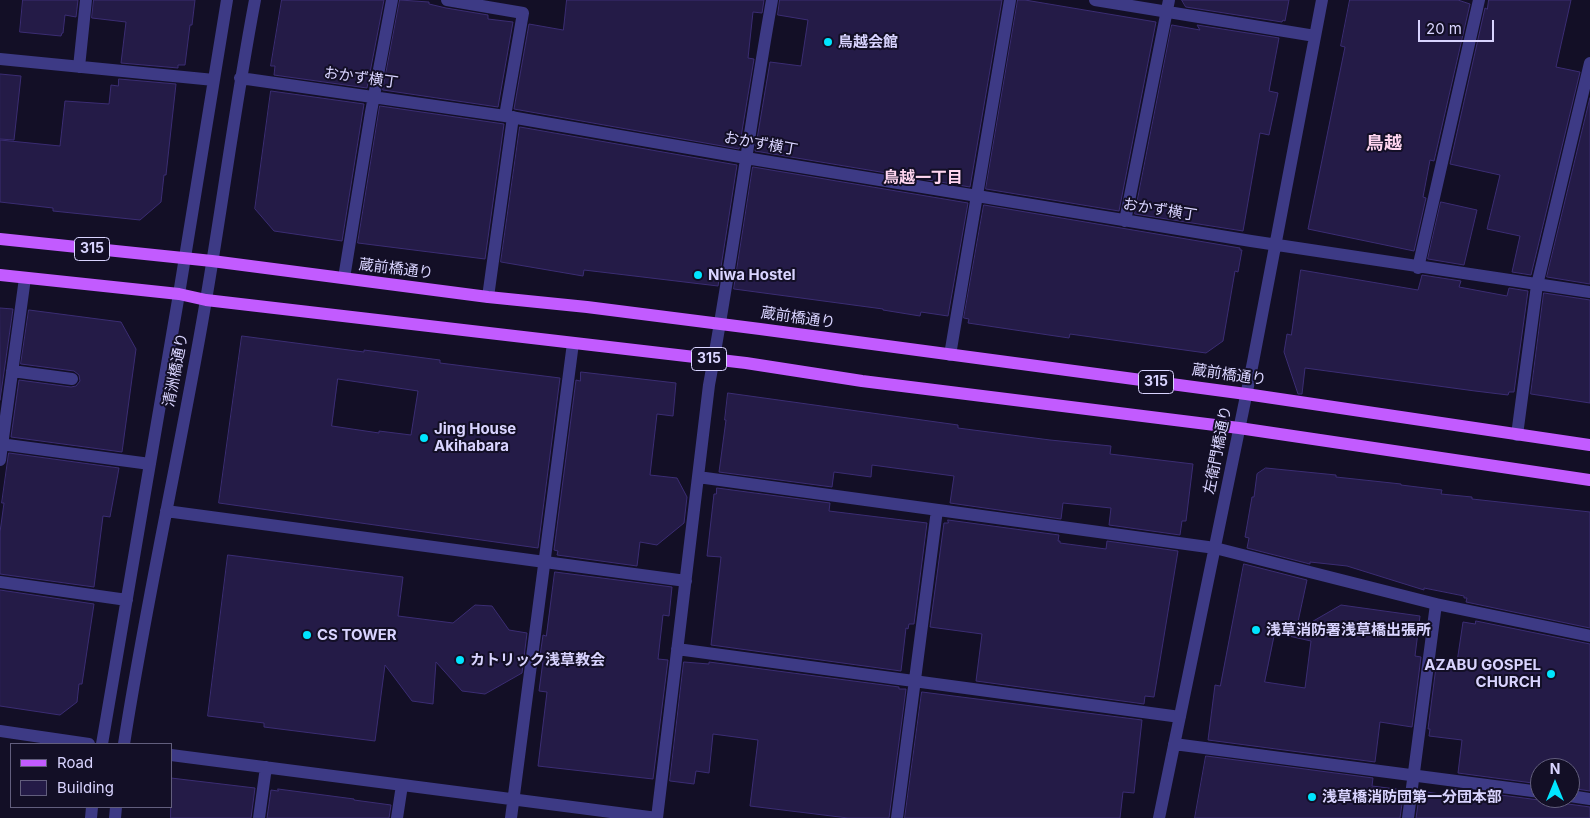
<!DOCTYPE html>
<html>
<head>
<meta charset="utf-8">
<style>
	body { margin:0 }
	#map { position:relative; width:1590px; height:818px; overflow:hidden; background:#130f26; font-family:Inter,sans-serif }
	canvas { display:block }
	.legend { position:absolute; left:10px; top:743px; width:162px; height:65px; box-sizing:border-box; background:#130f26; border:1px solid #625e7d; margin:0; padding:6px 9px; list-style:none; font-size:15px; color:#d9d4ff }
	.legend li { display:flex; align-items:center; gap:10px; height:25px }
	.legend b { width:25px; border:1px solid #625e7d }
	.north { position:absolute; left:1530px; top:758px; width:50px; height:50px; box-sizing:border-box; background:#130f26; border:1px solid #625e7d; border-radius:50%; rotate:0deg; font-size:14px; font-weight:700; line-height:20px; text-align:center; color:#d9d4ff }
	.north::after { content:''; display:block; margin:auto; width:18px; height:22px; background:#00e5ff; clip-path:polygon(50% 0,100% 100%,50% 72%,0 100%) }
	.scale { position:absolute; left:1418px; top:20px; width:76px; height:22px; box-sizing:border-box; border:2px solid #d9d4ff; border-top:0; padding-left:6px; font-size:15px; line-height:18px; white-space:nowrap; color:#d9d4ff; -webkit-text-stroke:4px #130f26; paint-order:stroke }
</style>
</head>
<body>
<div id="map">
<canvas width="1590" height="818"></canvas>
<ul class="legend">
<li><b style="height:6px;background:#c25bff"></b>Road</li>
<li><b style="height:14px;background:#241b47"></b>Building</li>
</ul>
<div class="north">N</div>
<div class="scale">20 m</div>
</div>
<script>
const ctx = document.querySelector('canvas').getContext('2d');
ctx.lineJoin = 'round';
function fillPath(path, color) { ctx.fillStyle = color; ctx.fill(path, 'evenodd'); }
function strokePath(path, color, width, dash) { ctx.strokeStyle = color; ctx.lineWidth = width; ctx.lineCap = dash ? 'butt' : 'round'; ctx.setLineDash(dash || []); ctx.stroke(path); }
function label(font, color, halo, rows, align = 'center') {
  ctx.font = font + ' Inter,"Noto Sans JP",sans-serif'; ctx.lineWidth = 4; ctx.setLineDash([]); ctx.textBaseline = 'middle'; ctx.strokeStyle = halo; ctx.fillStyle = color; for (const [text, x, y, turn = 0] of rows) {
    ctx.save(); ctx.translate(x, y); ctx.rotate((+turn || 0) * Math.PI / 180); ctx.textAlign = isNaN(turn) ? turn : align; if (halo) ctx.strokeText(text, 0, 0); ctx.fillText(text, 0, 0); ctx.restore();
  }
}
const building = new Path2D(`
	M23,0H78L76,17L65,15L63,33H62L61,36L20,32Z
	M94,0H195L192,25H190L185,65H178V68L121,63L126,22L92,18Z
	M282,0H384L367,88L274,75L275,66H271Z
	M400,0L429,2V4L446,8L488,15V19L513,22L498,107L383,90Z
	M567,0H764L762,13L753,12L748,58L754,59L739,149L514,109L529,24L563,30Z
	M780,0H1002L970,187L755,151L770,62L801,66L808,20L778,15Z
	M1018,0H1025L1156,22L1119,211L986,189Z
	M1182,0H1289L1285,21L1283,20L1282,22L1186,7Z
	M1350,0H1458L1470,4L1434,161L1430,160L1423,197L1426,198L1414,251L1308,229L1345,47L1341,46Z
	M1489,0H1571L1556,67L1580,72L1531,275L1512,272L1520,236L1487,229L1500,175L1450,164L1485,8L1487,9Z
	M1172,25L1200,30L1197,25L1279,38L1269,91L1278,93L1269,135L1260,133L1243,231L1135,214Z
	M0,74L21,76L14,140L0,139Z
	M119,79L176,84L166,175H164L161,202L140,220L53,211V208L0,202V140L60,146L65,101L109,104L111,85L118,86Z
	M271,91L364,104L342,241L274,231L255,209Z
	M1590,98V284L1547,277Z
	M380,106L504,124L485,259L358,243Z
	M520,127L737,165L718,286L584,270L583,276L501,262Z
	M753,167L968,203L948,316L921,312L920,316L883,310V309L734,289Z
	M1441,202L1477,210L1464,265L1428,259Z
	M984,205L1240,248V250H1242L1238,272L1235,271L1223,341L1206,353L1070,334L1069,338L968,323L969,319L964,318Z
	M1301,270L1418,290L1422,275L1461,281L1459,287L1507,296L1509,288L1528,291L1514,392H1509L1508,395L1475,391L1305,368L1302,394H1298L1284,352L1287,334L1291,335Z
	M1544,293L1590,300V403L1531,394Z
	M0,308L13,309L0,400Z
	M29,310L121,322L136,349L122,452L11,437L19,380L71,387L76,386L80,381L79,375L74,371L21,364Z
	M242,336L364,352V350L440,360V363L560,378L538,548L219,503ZM338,379L418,391L411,435L379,431V433L332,426Z
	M581,372L676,383L673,416L657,414L650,475L677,478L687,497L684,523L657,545L640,542L637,566L557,555L558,551L554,550L576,380L580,381Z
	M728,393L958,425V428L1050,440L1111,446L1110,454L1193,464L1186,521H1182L1180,535L1109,525L1111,508L1063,503L1061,519L950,503L954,476L872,465L871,477L834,472L832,487L719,472L726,420H725Z
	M9,453L119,468L110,517L103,516L94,587L0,574V532L4,503H2Z
	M1266,468L1336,475V477L1401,484V485L1442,490L1441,494L1472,497V499L1590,512V628L1466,602L1467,598H1464V596L1424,588V590L1347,566L1310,562V564L1247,548L1249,538L1245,537L1252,497H1254L1257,474Z
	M717,488L830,503L829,511L927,523L914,624H909L908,629L906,628L901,671L711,645L721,557L707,556L714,494H716Z
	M948,520L1059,535L1058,541H1060V543L1106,549L1107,541L1178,551L1154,697L1145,696L1144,704L976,681L982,634L930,627L944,523H948Z
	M228,555L403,577L398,616L453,623L475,605L492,606L509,630L527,633L522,673L485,694L462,691L436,662L433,704L412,701L385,665L375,741L264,727V723L208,716Z
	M1244,564L1307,580L1296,631L1341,605L1420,616L1415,656L1421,657L1412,727L1380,722L1375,762L1208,740L1215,685L1220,686ZM1275,633L1311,641L1305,688L1265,682Z
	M555,572L672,587L669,616L663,615L658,659L668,660L653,779L538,766L547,692L539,691L543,661L539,663L543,635L546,636Z
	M0,590L94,604L82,684H79L77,702L60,715L0,706Z
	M1476,621L1590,644V791L1570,788V768H1540V784L1458,773L1462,740L1429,736L1430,729H1428L1437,659L1457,662L1463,622L1475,624Z
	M684,662L709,664V662L899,687V689H906L889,818H848L750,806L758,740L713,734L709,773L696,771L694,784L670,781Z
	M922,692L1142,720L1134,793L1123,792L1120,818H905Z
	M1206,756L1373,778L1372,786L1404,790L1400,818H1195Z
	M171,778L255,788L251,818H171Z
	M278,789L354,799V800L391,805L389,818H267L271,790L278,791Z
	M1455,789L1539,800L1545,798H1562L1565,802L1568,804L1590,807V818H1416L1420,791L1454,796Z`);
fillPath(building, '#241b47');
strokePath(building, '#3b2d73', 1);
strokePath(new Path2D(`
	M447,0L523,13L505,116
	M1095,0L1315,36
	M0,59L214,80
	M79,67L86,0
	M240,78L505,116L746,158L1251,241L1590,292
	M1125,221L1169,0
	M1418,268L1479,0
	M344,278L371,112L392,0
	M488,297L513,117
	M950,355L1010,0
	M12,371L72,379
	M1517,435L1537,285L1590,63
	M0,444L150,464
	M0,460L25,278
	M698,477L1215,548L1436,604L1590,636
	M166,511L686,581
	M0,582L127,600
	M677,649L1180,717
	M0,731L89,744
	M102,744L179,294L227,0
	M124,744C147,595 181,448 206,300C223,200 236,100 255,0
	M1174,744L1540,792
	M171,755L657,818
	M1570,796L1590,799
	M91,818L92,807
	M115,818L116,807
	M259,818L266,767
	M397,818L402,785
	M511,818L573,343
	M657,818L709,385C733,257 749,128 772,0
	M897,818L937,510
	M1159,818L1253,362L1322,0
	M1408,818L1436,604`), '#3d3a85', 12);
strokePath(new Path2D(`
	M0,239L212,261L488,297L587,307L760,329L1246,394L1590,445
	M0,275L179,294L206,300L746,363L862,381L1239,428L1590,480`), '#c25bff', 12);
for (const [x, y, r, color] of [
	[828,42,5,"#00e5ff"],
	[698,275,5,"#00e5ff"],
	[424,438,5,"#00e5ff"],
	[1256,630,5,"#00e5ff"],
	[307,635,5,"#00e5ff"],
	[460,660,5,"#00e5ff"],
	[1551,674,5,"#00e5ff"],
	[1312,797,5,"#00e5ff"]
]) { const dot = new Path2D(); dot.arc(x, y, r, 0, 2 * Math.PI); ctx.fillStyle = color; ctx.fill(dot); strokePath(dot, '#130f26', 2); }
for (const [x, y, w] of [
	[92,249,35],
	[709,359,35],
	[1156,382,35]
]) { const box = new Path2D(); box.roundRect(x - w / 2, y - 11.5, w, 23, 4); ctx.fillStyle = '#130f26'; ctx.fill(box); strokePath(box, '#d9d4ff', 1); }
label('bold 14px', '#d9d4ff', null, [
	["315",92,249],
	["315",709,359],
	["315",1156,382]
]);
label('bold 15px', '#d9d4ff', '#130f26', [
	["鳥越会館",838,42],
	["Niwa Hostel",708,275],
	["Jing House",434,429],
	["Akihabara",434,446],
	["浅草消防署浅草橋出張所",1266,630],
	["CS TOWER",317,635],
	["カトリック浅草教会",470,660],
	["AZABU GOSPEL",1541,665,"right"],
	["CHURCH",1541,682,"right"],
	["浅草橋消防団第一分団本部",1322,797]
], 'left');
label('15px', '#d9d4ff', '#130f26', [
	["おかず横丁",361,78,8],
	["おかず横丁",761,144,10],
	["おかず横丁",1160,210,9],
	["蔵前橋通り",396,269,7],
	["蔵前橋通り",798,318,8],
	["清洲橋通り",176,370,-79],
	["蔵前橋通り",1229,375,8],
	["左衛門橋通り",1218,450,-79]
]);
label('bold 16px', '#ffd6f0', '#130f26', [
	["鳥越一丁目",923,178]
]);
label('bold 18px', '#ffd6f0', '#130f26', [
	["鳥越",1384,144]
]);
</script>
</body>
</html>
